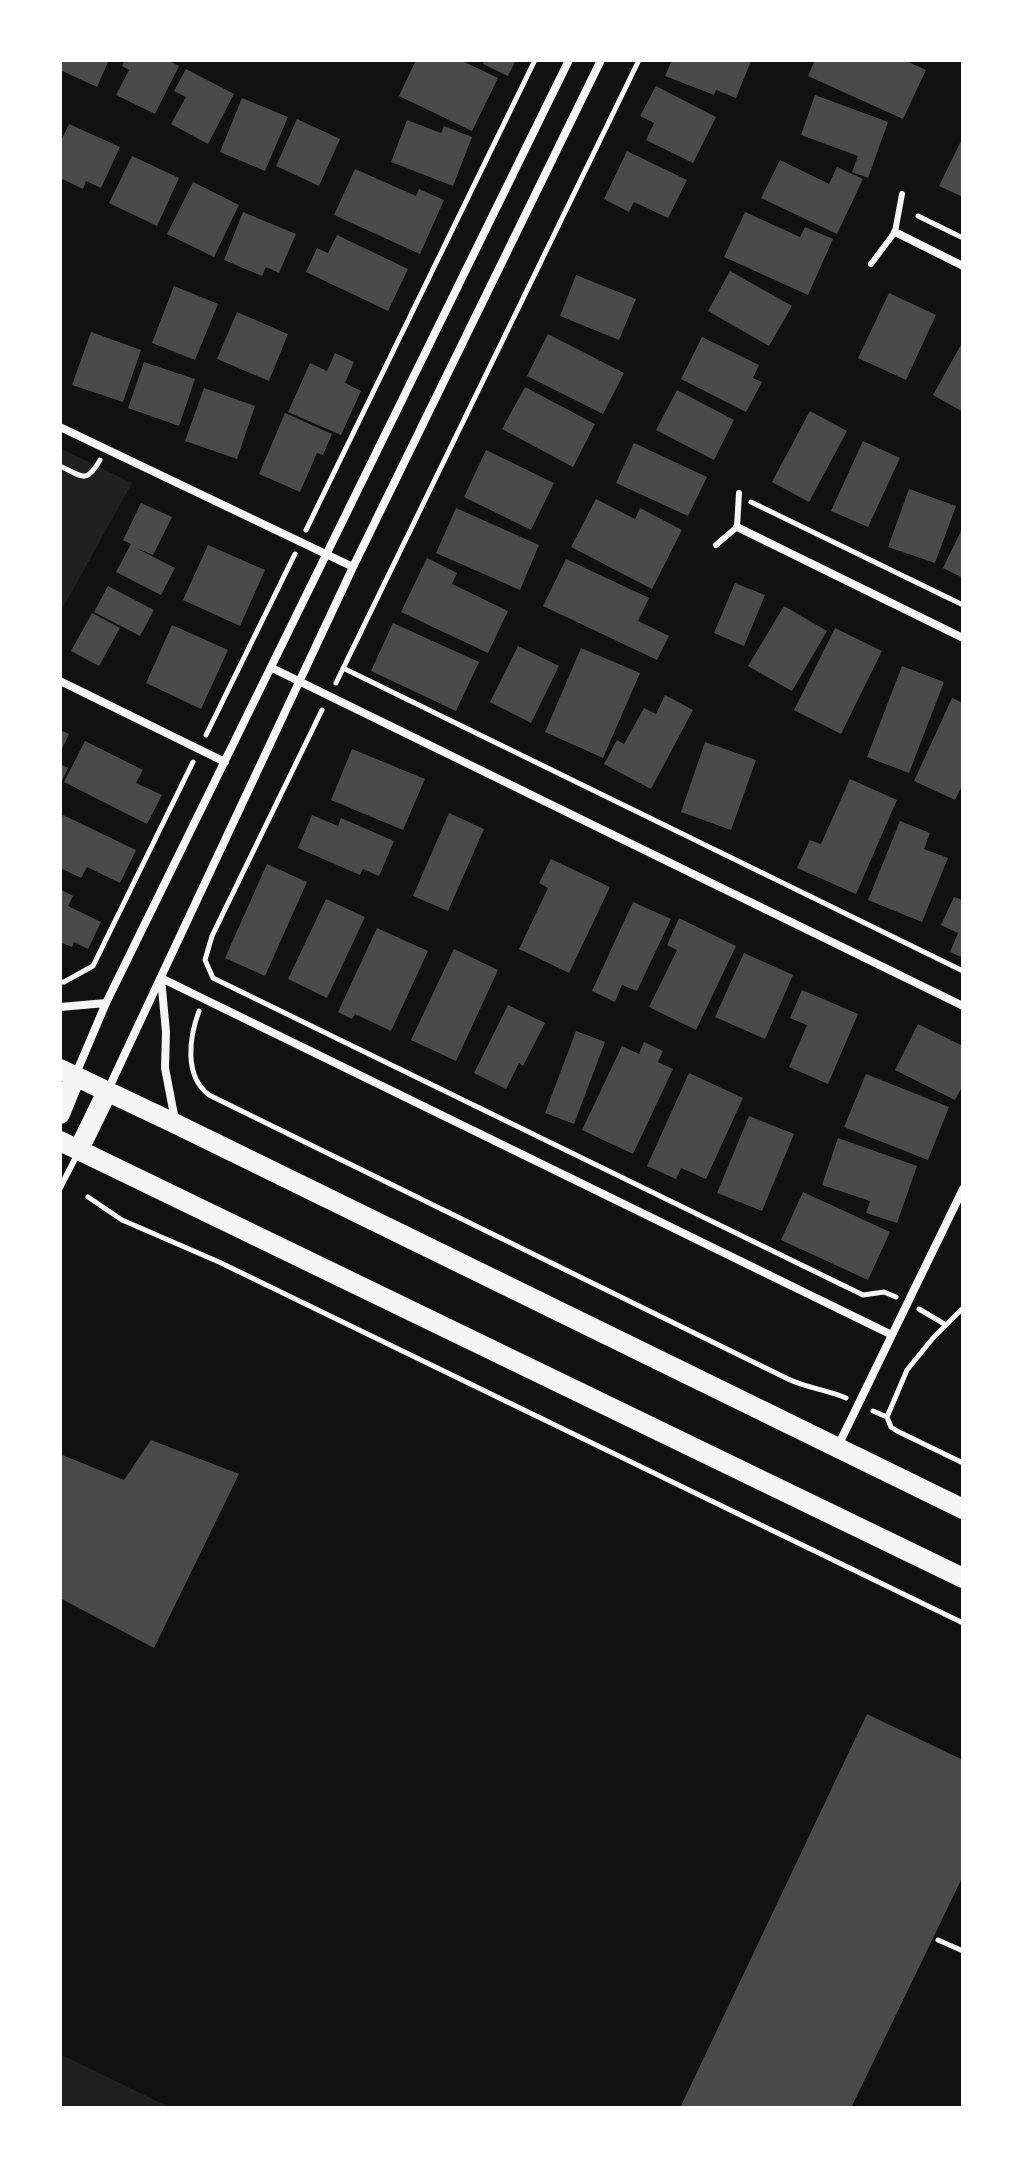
<!DOCTYPE html>
<html>
<head>
<meta charset="utf-8">
<style>
	body { margin:0 }
	#map { position:relative; width:1023px; height:2168px; overflow:hidden; background:#111; font-family:"Crimson Pro",serif }
	canvas { display:block }
	.frame { position:absolute; inset:0; border:62px solid #fff; pointer-events:none }
</style>
</head>
<body>
<div id="map">
<canvas width="1023" height="2168"></canvas>
<div class="frame"></div>
</div>
<script>
const ctx = document.querySelector('canvas').getContext('2d');
ctx.lineJoin = 'round';
function fillPath(path, color) { ctx.fillStyle = color; ctx.fill(path, 'evenodd'); }
function strokePath(path, color, width, dash) { ctx.strokeStyle = color; ctx.lineWidth = width; ctx.lineCap = dash ? 'butt' : 'round'; ctx.setLineDash(dash || []); ctx.stroke(path); }
fillPath(new Path2D(`
	M60,448L132,483L60,613Z
	M60,2054L171,2108H60Z`), '#202020');
fillPath(new Path2D(`
	M60,60H109L97,87L60,70Z
	M125,60H167L179,66L155,114L116,95L129,70L122,66Z
	M416,60H460L498,78L472,131L399,96Z
	M485,60H516L508,76L483,64Z
	M672,60H749L751,61L736,98L716,90L714,95L665,76Z
	M815,60H904L926,70L903,119L808,76Z
	M186,69L234,94L208,144L171,124L186,97L174,91Z
	M656,86L716,117L693,163L646,140L654,123L640,116Z
	M815,95L888,122L868,178L852,172L858,156L801,135Z
	M242,98L288,117L265,171L220,152Z
	M297,119L340,139L319,186L276,166Z
	M407,120L441,133L444,126L472,137L453,186L391,162Z
	M69,124L120,147L101,188L86,181L83,189L60,178V143Z
	M963,137V197L939,186Z
	M627,151L687,180L668,218L634,202L629,212L604,199Z
	M132,156L179,178L157,226L109,203Z
	M780,160L829,184L837,167L863,179L837,234L761,198Z
	M355,169L416,196L419,189L444,200L420,254L334,215Z
	M193,182L239,205L214,257L167,234Z
	M243,212L296,234L279,273L266,267L262,276L224,260Z
	M745,212L800,237L805,227L833,239L808,295L724,257Z
	M337,235L408,269L388,311L306,272L317,248L328,253Z
	M730,271L792,306L769,346L708,311Z
	M576,275L636,299L619,340L560,316Z
	M174,286L218,304L195,360L152,343Z
	M889,293L936,315L906,380L858,358Z
	M237,312L288,334L269,381L217,359Z
	M91,332L141,350L123,402L72,385Z
	M548,334L624,373L603,414L527,376Z
	M702,337L759,365L753,378L762,382L746,412L681,379Z
	M963,341V412L933,395Z
	M335,353L354,362L345,383L361,391L341,435L288,412L310,363L327,371Z
	M144,362L195,379L179,426L128,408Z
	M525,387L595,424L573,467L502,429Z
	M204,388L255,406L237,459L185,441Z
	M677,390L734,420L714,460L656,430Z
	M810,411L847,431L809,502L772,482Z
	M285,413L332,434L323,455L317,453L300,492L259,474Z
	M863,441L900,458L868,527L831,511Z
	M634,443L707,477L688,516L616,483Z
	M486,450L554,483L531,530L464,497Z
	M909,489L956,506L935,563L888,547Z
	M596,499L635,519L640,508L682,530L652,589L571,547Z
	M141,503L172,517L153,555L136,548L175,568L161,595L116,572L131,544L123,540Z
	M456,508L539,545L520,590L436,553Z
	M963,527V578L943,568Z
	M208,545L265,570L240,626L183,600Z
	M427,558L457,573L452,584L508,611L488,653L401,612Z
	M566,559L649,598L638,621L669,636L657,660L543,606Z
	M735,583L765,595L744,646L714,633Z
	M108,586L154,610L140,636L94,612Z
	M784,606L827,631L792,691L748,666Z
	M92,613L120,628L99,666L71,651Z
	M393,623L479,662L456,711L371,671Z
	M172,625L228,650L201,709L146,683Z
	M835,628L882,651L841,734L794,710Z
	M518,646L559,666L531,723L490,702Z
	M581,648L640,673L603,758L545,732Z
	M902,666L944,682L909,773L867,757Z
	M665,695L693,710L651,789L604,764L617,740L624,744L644,708L656,714Z
	M952,698L963,703V784L955,800L914,781Z
	M60,730L69,734L60,753Z
	M85,741L143,770L136,783L162,795L147,824L64,782Z
	M705,742L756,760L731,830L681,812Z
	M352,749L425,779L403,830L331,800Z
	M60,764L68,768L60,785Z
	M850,779L897,800L856,894L797,868L810,840L821,844Z
	M449,813L484,829L448,911L413,896Z
	M63,815L136,850L120,883L87,867L81,878L60,868V821Z
	M312,815L338,826L341,818L394,841L379,876L363,869L360,875L298,848Z
	M900,821L930,833L924,849L948,858L922,922L868,900Z
	M551,859L610,887L569,973L519,949L548,888L539,883Z
	M267,864L307,882L265,976L225,958Z
	M60,889L73,896L68,906L101,922L88,949L74,942L72,947L60,942Z
	M954,897L963,900V958L950,952L958,933L941,925Z
	M326,899L365,917L327,998L288,979Z
	M633,902L671,919L637,991L622,985L615,1002L592,991Z
	M679,918L736,946L696,1030L649,1007L677,950L667,945Z
	M377,928L428,951L391,1031L355,1014L352,1019L338,1012Z
	M454,949L498,970L456,1061L411,1040Z
	M744,953L793,975L765,1039L715,1017Z
	M802,990L858,1014L828,1084L789,1067L807,1025L790,1018Z
	M508,1005L545,1023L523,1066L519,1063L506,1089L474,1073Z
	M918,1024L963,1046V1085L955,1100L895,1070Z
	M576,1031L605,1042L574,1124L545,1113Z
	M644,1042L663,1051L658,1062L673,1069L633,1154L582,1130L622,1046L639,1054Z
	M689,1073L743,1098L706,1179L681,1168L676,1179L647,1166Z
	M866,1074L949,1107L928,1160L844,1127Z
	M749,1116L794,1134L762,1211L717,1193Z
	M838,1138L917,1166L897,1223L866,1213L870,1201L822,1185Z
	M803,1192L890,1232L868,1280L781,1240Z
	M151,1440L239,1474L154,1648L60,1598V1454L124,1480Z
	M867,1714L963,1760V1876L851,2108H680Z`), '#4a4a4a');
strokePath(new Path2D(`
	M918,216L963,238
	M60,466C82,476 86,485 100,460
	M751,502L963,605
	M306,530L535,60
	M343,668L963,971
	M336,683L639,60
	M322,710L212,936L205,960L213,978L863,1295L884,1292L896,1297
	M206,735L295,554
	M60,982H64L93,966L193,762
	M199,1011C189,1038 184,1076 209,1095L788,1379C807,1388 827,1390 846,1398
	M88,1197L122,1220L219,1262L963,1623
	M963,1308L933,1338L907,1370L887,1417L891,1427L897,1431L963,1463
	M919,1309L946,1325
	M873,1411L887,1417
	M938,1940L963,1951`), '#f5f5f5', 5);
strokePath(new Path2D(`
	M871,264L895,232L902,194
	M716,545L737,527L739,493
	M60,1188L78,1153`), '#f5f5f5', 6);
strokePath(new Path2D(`
	M895,232L963,266
	M60,427L353,567
	M737,527L963,638
	M272,668L963,1006
	M60,681L225,762
	M161,978L892,1335
	M161,978L166,1032L165,1068L175,1120
	M60,1007L106,1003
	M75,1076L106,1003L569,60
	M107,1092L353,567L601,60
	M838,1446L963,1189`), '#f5f5f5', 8);
strokePath(new Path2D(`
	M60,1069L176,1124L963,1509
	M60,1114L75,1077
	M60,1141L963,1578
	M79,1149L107,1092`), '#f5f5f5', 20);
</script>
</body>
</html>
